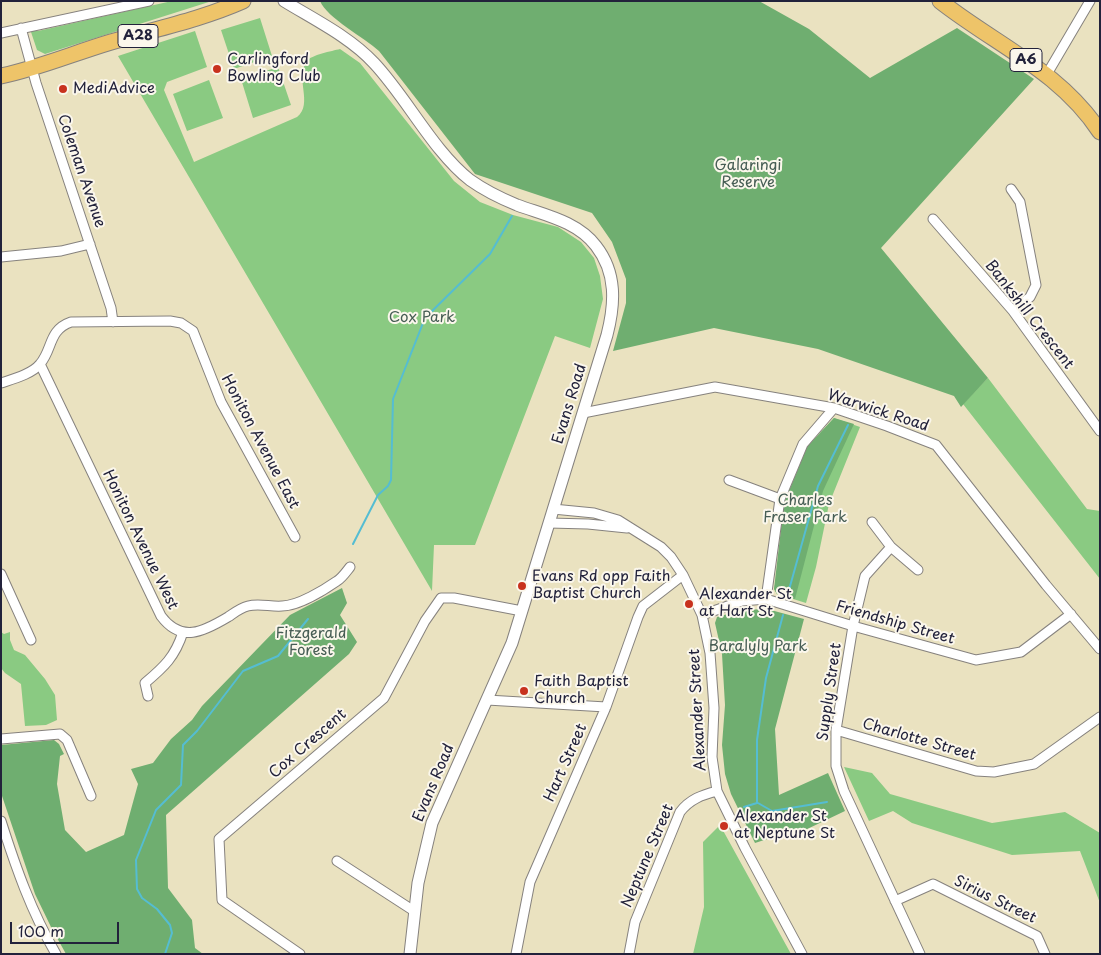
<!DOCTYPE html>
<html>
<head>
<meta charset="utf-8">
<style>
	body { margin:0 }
	#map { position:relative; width:1101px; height:955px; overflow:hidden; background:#eae2c0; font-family:"Playpen Sans",sans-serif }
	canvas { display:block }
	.frame { position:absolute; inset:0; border:2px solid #22223b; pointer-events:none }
	.scale { position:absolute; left:10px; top:922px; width:109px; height:22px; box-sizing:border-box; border:2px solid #22223b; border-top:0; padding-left:6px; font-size:15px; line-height:18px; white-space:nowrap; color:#22223b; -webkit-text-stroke:4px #fbf7ec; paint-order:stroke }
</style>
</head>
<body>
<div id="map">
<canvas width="1101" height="955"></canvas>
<div class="frame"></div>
<div class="scale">100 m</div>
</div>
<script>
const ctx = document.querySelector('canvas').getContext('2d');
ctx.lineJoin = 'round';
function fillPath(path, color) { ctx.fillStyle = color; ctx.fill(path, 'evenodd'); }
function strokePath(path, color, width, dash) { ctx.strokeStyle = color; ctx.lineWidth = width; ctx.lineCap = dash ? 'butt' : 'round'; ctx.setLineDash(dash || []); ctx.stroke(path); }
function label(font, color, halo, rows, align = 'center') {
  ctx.font = font + ' "Playpen Sans",sans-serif'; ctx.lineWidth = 4; ctx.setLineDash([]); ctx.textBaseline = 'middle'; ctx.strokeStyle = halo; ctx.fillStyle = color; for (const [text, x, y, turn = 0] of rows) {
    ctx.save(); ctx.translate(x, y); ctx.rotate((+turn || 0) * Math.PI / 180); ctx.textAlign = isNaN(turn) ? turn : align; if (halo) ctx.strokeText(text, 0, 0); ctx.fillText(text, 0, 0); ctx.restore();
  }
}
fillPath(new Path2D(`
	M172,1H212L45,54L37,50L30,29L38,31Z
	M260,18L272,56L234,69L221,30Z
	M195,31L207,67L167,82L164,90L194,162L297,117C314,104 294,77 307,61C311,55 332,51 340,49L360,63L454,181L480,202L513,215L558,227L581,242L594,258L600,276L603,299L590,348L555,336L475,545H434L432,591L118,56Z
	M278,67L291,105L253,118L241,79Z
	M209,80L223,118L187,131L173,94Z
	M988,378L1087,509L1100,511V579L963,404Z
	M834,418L860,427L829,504L816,567L806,603L777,594L774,589L807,447Z
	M1,632L4,634L10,632V640L14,650L25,655L45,679L55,695L57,720L46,725L25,726L21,684L5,673L1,668Z
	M844,767L872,773L890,794L992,823L1065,812L1100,833V903L1080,851L1012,855L912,823L893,811L869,821Z
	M720,825L791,954H693L704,907L703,842Z`), '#8aca82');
fillPath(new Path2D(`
	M320,1H759L809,29L870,78L957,28L1034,79L881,248L988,378L961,407L954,396L818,349L714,328L613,351L626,303V279L612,242L592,213L475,174L379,51C365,38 327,18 320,1Z
	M834,418L854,424L823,491L795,599L777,594L774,589L784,503L807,447Z
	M342,588L347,603L340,615L357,642L349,654L166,815L168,888L192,920L195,948L203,954H66L51,927L35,894L1,793V745L54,740L59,744L64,754L60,756L57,784L65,830L86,852L124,835L138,784L131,769L153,763L171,739L192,720L202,706L290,615Z
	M767,609L804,619L775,729L779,795L828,773L845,811L803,831L801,828L755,843L731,794L725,774L722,745L725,705L722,654L715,623L717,617L742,610Z`), '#6fae70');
strokePath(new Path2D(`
	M353,544L378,495L388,486L391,480L393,399L425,318L490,254L512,216
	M787,597L818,486L848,425
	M758,803L772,811L827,802
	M744,807L757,803V740L766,678L783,615
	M165,954L172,933L170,925L157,909L142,898L137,889L136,860L156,810L181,785L183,745L197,731L243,671L278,656L308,619`), '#55bdd2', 2);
const minor = new Path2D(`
	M21,28L36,83L111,308L113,322
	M1,33L149,1
	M1047,74L1090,1
	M1011,189L1020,202L1036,285L1030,297L1013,311
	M933,219L1013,311L1100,431
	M1,257L61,251L90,244
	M40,364L161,616C181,643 203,632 228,617C234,613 240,608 248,606C259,603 271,607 282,606C298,606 324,590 337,581C342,578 346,572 350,567
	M1,383C13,379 32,374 40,364C53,349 48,330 71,322L170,321L181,323L193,331L221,402L295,537
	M583,413L715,387L834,408L887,426L936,445L1046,585L1100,649
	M729,480L780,499
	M553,509L594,513L618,520L661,547L671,557L683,575L702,615L710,653L714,708L712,757L717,791L745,848L802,954
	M872,522L891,547L918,570
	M549,523L588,524L627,528
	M891,547L865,576L853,626L836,730V766L844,791L920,954
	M1,574L31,640
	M766,599L780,499L803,444L834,408
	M702,615L742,601L766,599L853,626L976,660L1021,652L1071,614
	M148,696L145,683C164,667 175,657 183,632
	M487,700L606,707
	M836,730L976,771L994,772L1034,764L1100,717
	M1,739L60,734L67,740L91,796
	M1,821C16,868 31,911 56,954
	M337,861L414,911
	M895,901L933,884L1037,936L1045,954
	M300,954L222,900L219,839L384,698L425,621L441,598H454L522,611
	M516,954L530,882L606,707L638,617L643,606L683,575
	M629,954L635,922L680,812C690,799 702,795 717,791`);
const tertiary = new Path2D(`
	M284,1C315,20 350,37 374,63C407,98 433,151 470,180C484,190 500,198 517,205C544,215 577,221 596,246C617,273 615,304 607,335L512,643L432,823L418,883L410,954`);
const trunk = new Path2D(`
	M940,1C996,45 1060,71 1100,132
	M1,76C39,68 74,53 111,42C155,29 200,20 243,1`);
strokePath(minor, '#86827e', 11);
strokePath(tertiary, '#86827e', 13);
strokePath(trunk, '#86827e', 17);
strokePath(minor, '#fff', 9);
strokePath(tertiary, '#fff', 11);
strokePath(trunk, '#eec469', 15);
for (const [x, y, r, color] of [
	[217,69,5,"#c8321e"],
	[63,89,5,"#c8321e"],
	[522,586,5,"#c8321e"],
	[689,604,5,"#c8321e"],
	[524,691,5,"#c8321e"],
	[724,826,5,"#c8321e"]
]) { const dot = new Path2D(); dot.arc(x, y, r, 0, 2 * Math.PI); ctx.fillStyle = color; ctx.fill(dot); strokePath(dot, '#fbf7ec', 2); }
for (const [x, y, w] of [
	[138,36,40],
	[1026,60,32]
]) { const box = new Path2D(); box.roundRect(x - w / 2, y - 11.5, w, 23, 4); ctx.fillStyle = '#fbf7ec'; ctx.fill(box); strokePath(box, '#22223b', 1); }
label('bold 14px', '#22223b', null, [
	["A28",138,36],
	["A6",1026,60]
]);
label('15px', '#22223b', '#fbf7ec', [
	["Carlingford",227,60],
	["Bowling Club",227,77],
	["MediAdvice",73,89],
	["Evans Rd opp Faith",532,577],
	["Baptist Church",532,594],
	["Alexander St",699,595],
	["at Hart St",699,612],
	["Faith Baptist",534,682],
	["Church",534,699],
	["Alexander St",734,817],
	["at Neptune St",734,834]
], 'left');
label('15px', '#465d54', '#fbf7ec', [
	["Galaringi",748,166],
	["Reserve",748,183],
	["Cox Park",422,318],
	["Charles",805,501],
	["Fraser Park",805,518],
	["Fitzgerald",311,634],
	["Forest",311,651],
	["Baralyly Park",758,647]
]);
label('15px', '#22223b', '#fbf7ec', [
	["Coleman Avenue",81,171,71],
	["Bankshill Crescent",1029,315,52],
	["Evans Road",570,404,-73],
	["Warwick Road",878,411,18],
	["Honiton Avenue East",260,442,62],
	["Honiton Avenue West",140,540,64],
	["Friendship Street",895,623,16],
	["Supply Street",830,692,-82],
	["Alexander Street",698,710,-93],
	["Charlotte Street",919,740,16],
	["Cox Crescent",308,744,-41],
	["Hart Street",566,763,-66],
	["Evans Road",434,783,-67],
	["Neptune Street",648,856,-67],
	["Sirius Street",995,900,26]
]);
</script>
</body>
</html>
